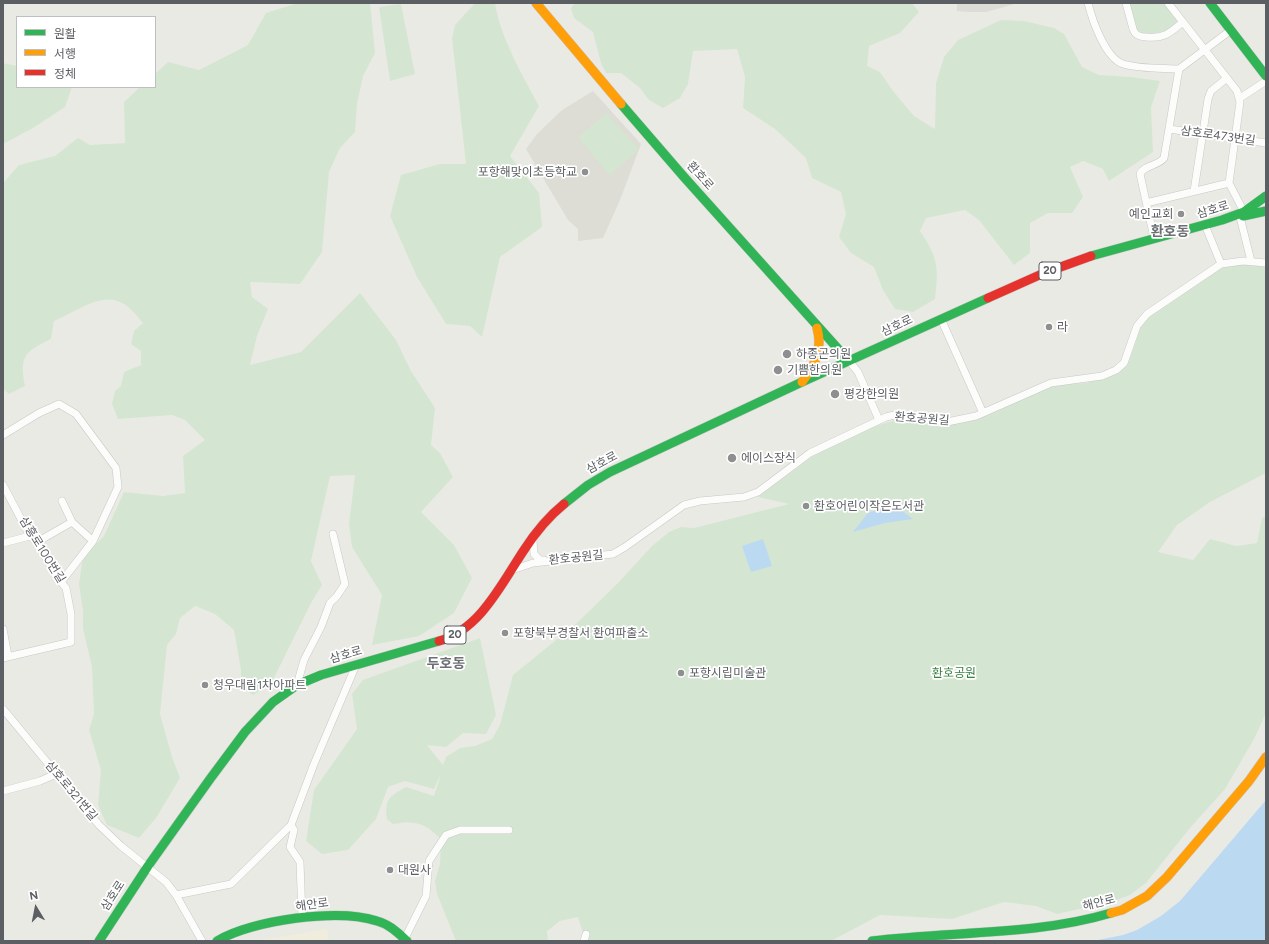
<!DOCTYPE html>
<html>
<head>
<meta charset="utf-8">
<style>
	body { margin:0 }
	#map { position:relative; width:1269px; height:944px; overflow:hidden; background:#eaeae5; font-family:Figtree,"Noto Sans KR",sans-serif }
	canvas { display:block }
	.frame { position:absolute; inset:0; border:4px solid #5b5e62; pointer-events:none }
	.legend { position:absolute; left:16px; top:16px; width:140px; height:72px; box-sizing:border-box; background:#fff; border:1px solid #bdbfc0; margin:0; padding:5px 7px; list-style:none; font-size:12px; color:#5b5e62 }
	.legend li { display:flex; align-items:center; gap:8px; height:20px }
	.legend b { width:20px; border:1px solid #bdbfc0 }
	.north { position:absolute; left:16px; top:888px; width:40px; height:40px; -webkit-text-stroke:3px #fff; paint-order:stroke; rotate:350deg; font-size:11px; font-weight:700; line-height:16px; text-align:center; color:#5b5e62 }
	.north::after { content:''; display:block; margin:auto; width:14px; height:18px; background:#5b5e62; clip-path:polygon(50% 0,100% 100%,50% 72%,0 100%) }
</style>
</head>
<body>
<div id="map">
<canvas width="1269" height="944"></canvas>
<div class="frame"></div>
<ul class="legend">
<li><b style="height:5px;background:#30b455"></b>원활</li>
<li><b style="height:5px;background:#ff9f0a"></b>서행</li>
<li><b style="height:5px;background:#e5322d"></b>정체</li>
</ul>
<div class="north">N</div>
</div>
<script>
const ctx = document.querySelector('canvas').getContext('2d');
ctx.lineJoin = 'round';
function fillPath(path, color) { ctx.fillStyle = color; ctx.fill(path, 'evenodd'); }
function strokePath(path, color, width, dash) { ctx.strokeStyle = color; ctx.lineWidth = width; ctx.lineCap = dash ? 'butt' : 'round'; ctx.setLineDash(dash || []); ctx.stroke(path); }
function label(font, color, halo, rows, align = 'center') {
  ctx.font = font + ' Figtree,"Noto Sans KR",sans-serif'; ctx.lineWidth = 3.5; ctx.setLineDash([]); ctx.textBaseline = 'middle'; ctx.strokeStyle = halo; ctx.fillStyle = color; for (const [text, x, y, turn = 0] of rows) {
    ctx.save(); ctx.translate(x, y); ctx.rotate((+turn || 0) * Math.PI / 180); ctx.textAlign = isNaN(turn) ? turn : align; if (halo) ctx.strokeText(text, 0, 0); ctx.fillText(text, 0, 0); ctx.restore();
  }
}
fillPath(new Path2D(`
	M957,3H1018L986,12H969L957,11Z
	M593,91L641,144L620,200L603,238L578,241V229L568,220L526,149L537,134L562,110Z`), '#dddcd5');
fillPath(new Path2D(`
	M298,3H370L375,53L363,76L357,104L355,132L340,148L329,172L322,252L300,284L250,282L252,297L268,309L257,336L250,365L301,352L360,293L396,340L411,371L435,408L431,445L440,453L453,477L421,512L454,545L472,578L454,613L419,636L372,645L382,595L352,547L349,524L355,475L330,476L311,561L322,585L311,603L271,684L253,695L241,687V670L234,630L215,614L195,606L180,618L176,634L167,645L160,714L172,757L180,778L156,818L139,838L107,825L98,805L101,770L89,730L94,714L92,667L83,629V611L79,584L83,557L104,536L124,492L163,496L185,493L183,456L205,440L185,420L172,415L118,419L112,404L115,391L121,386L124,372L141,365V351L131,344L134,331L143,323C136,315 128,304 117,301C97,294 73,314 54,321L51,339C25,352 19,355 25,386L9,394L3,389V183L19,165L55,156L78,138L90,145L125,143L124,102L140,87H155V74L168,62L199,70L248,45L266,13Z
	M475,3H495C500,37 523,76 539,106L510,156L539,193L542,227L500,257L482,337L470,326L446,324L417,277L390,216L401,175L440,164H466L452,38L455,25Z
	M575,3H912L919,12L900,33L869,46L867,66L880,72L893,91L914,116L935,129L936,83L944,57L958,40L1001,20L1024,21L1054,28L1064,34L1082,67L1099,75L1131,77L1160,81L1151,107L1153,152L1109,181L1103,169L1083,161L1070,167L1083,197L1072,213H1048L1030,223V253L1014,265L979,220L965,210L926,218L920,231C938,257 939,268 935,299L913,312L895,309L883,290L874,267L851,253L839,237L846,214L841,192L812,178L806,158L775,129L743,108L745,77L737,49L693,51L688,84L680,98L663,108L649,100L640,88L621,73H606L601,63L593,32L574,18L571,8Z
	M1129,3H1165L1178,20L1163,33L1157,35L1142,33L1135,28Z
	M401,4L415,74L390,81L379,7Z
	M3,63L17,66V87H72L65,107L33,128L3,144Z
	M606,113L639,149L610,176L578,137Z
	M1241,264L1266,267V473L1210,502L1177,525L1158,552L1193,560L1210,539L1236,546L1257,543L1262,518L1266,516V713L1254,739L1225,789L1190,828L1146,883L1130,895L1111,902L1057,914L1036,906L1004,902L952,919L880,915L831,941H589L583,933L578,917L560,921L547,931L548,941H456L437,894L435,881L440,864L441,839C425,823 415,820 393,824L387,819C384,799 390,796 406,787L434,796L441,774L434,789L405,781L388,787L376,819L348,850L322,854L306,841L314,790L357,729L352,694L363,680L480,638L496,715L486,734L463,733L446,747L427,745L443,765L446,757L460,748L475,746L492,739L500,725L513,675L577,623L618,583L652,546L669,532L681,527L694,528L789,504L758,497L816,454L872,427L899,419L942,427L978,418L1054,385L1086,383L1116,374L1129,362L1140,329L1148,316L1219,268Z`), '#d4e6d2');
fillPath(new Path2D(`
	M327,929L329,941H257Z`), '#f1eddc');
fillPath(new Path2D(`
	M894,505L913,519L885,523L853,532L868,513Z
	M763,539L772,566L751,572L742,546Z
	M1266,800V941H1093L1123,935L1137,930L1161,916L1180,901Z`), '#bcd9f2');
const street = new Path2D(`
	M1088,3C1092,19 1105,58 1123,64C1140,69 1161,68 1179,69
	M1126,3L1133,29C1135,35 1139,37 1146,37C1165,39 1169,33 1183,22
	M1240,98L1266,81
	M1169,129L1266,143
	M1229,183L1244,212
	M1194,191L1208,99L1211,91L1227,78
	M1146,203L1229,183L1240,102L1237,91L1168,3
	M1240,217L1251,261
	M1205,225L1221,264
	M1154,238L1140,174C1144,165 1158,166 1164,158L1179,69L1231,30
	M941,319L983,413
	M849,361L858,372L879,420
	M3,435L39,413L59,404L76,414L116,468L118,487L93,541L61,582
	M3,485L30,536L37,542L56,576L66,588L71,614V642L3,658
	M72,522L93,541
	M533,540L534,554L540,560H544
	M37,542L72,522L62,501
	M3,543L30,536
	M512,570L533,563L613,554L625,547L684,505L700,501L744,497L758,492L810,453L886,417L894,415L947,422L976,416L1051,383L1102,376L1116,370L1124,363L1137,326L1147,314L1221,264L1243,261L1266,263
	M3,629L8,656
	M297,685L304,660L321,627L330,603L337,596L345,584L333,534
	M3,709L99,825L121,846L166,882L176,895L202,941
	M3,791L40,781L56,774
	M291,825L294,830L290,847L300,862L302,917
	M176,895L231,884L291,825L314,764L356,665
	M405,938L426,896L429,861L446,835L460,830H509
	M584,941L586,934`);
const fast = new Path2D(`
	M1210,3L1266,76
	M621,104L684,177L849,361
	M1243,216L1266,211
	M1091,256L1222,220L1244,212L1266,196
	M564,504L588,485L610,472L802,382L988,298
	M99,941L148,866L210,779L245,732L273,702L297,685L321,675L439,641
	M217,941C252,920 338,908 377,921C389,924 398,933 407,941
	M872,941C951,931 1034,936 1111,913`);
const slow = new Path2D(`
	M536,3L621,104
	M802,382C815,365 823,350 817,328
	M1111,913L1122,910L1147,896L1167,877L1249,781L1266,757`);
const jam = new Path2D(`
	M988,298L1044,273L1091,256
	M439,641C480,630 502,583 524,550C535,533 548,517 564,504`);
strokePath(street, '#c7c7c7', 8);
strokePath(fast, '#c7c7c7', 10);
strokePath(slow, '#c7c7c7', 10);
strokePath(jam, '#c7c7c7', 10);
strokePath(street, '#fcfcfb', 7);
strokePath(fast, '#30b455', 9);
strokePath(slow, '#ff9f0a', 9);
strokePath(jam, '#e5322d', 9);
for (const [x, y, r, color] of [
	[585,172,4,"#8d8f90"],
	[1181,214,4,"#8d8f90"],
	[1049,327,4,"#8d8f90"],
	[787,354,5,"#8d8f90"],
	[778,370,5,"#8d8f90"],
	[835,394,5,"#8d8f90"],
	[732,458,5,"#8d8f90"],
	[806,506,4,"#8d8f90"],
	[505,633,4,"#8d8f90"],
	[681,673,4,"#8d8f90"],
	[205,685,4,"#8d8f90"],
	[390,870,4,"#8d8f90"]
]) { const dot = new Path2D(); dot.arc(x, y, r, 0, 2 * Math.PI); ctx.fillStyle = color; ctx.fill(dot); strokePath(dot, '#fff', 1.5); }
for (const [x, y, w] of [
	[1050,271,22],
	[455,635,22]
]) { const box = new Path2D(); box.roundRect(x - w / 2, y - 9, w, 18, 3); ctx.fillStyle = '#fff'; ctx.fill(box); strokePath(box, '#5b5e62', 1); }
label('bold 11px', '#5b5e62', null, [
	["20",1050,271],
	["20",455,635]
]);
label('12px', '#5b5e62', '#fff', [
	["삼호로473번길",1218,136,8],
	["환호로",700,176,48],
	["삼호로",1213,210,-17],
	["삼호로",897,326,-25],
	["환호공원길",922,419,4],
	["삼호로",602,463,-28],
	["삼흥로100번길",42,550,58],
	["환호공원길",576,558,-6],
	["삼호로",346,655,-16],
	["삼호로321번길",71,791,50],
	["삼호로",113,896,-57],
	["해안로",1099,903,-14],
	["해안로",312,905,-8]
]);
label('12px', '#5b5e62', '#fff', [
	["포항해맞이초등학교",577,172,"right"],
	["예인교회",1173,214,"right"],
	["라",1057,327],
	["하종곤의원",796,354],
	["기쁨한의원",787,370],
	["평강한의원",844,394],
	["에이스장식",741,458],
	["환호어린이작은도서관",814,506],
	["포항북부경찰서 환여파출소",513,633],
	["포항시립미술관",689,673],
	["청우대림1차아파트",213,685],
	["대원사",398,870]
], 'left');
label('12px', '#3c8042', '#fff', [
	["환호공원",954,673]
]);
label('bold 14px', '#6c7074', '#fff', [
	["환호동",1170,232],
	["두호동",446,664]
]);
</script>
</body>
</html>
